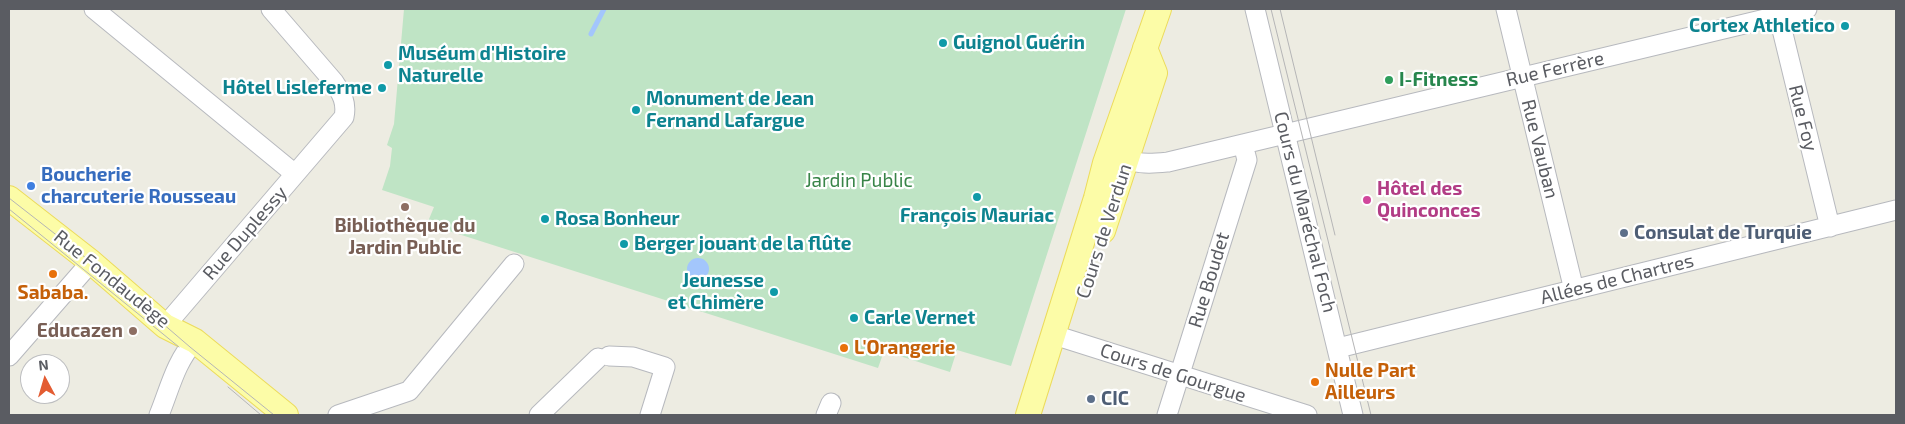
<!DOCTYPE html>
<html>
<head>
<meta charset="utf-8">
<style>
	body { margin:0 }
	#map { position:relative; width:1905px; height:424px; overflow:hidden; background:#edece2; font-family:"Exo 2",sans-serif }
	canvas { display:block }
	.frame { position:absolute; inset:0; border:10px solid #5a5c62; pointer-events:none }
	.north { position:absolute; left:20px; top:354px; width:50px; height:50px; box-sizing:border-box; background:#fff; border:1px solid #bdbec0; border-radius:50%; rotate:354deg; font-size:14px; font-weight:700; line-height:20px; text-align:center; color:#5a5c62 }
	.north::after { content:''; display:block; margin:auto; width:18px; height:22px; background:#e35c32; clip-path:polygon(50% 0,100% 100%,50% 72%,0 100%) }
</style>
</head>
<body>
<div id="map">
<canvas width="1905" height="424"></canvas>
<div class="frame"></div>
<div class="north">N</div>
</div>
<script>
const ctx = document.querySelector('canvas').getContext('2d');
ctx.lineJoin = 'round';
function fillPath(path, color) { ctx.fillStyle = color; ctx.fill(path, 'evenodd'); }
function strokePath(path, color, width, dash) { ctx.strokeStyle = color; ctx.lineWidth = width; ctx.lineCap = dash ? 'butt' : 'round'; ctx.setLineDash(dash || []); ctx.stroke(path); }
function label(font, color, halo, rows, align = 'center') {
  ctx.font = font + ' "Exo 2",sans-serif'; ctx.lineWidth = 4.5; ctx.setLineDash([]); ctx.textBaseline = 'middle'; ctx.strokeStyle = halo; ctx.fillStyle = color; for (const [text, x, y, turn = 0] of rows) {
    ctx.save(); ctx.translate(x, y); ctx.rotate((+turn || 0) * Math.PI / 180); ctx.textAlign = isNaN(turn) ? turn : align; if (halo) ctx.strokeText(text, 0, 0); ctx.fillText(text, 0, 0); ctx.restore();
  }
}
fillPath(new Path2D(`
	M404,9H1126L1011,366L957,350L950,372L884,351L878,368L427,224L434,207L382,190L390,166L392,148L387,145L394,124Z`), '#bfe4c5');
fillPath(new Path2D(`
	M687 269a11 11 0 1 1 22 0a11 11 0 1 1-22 0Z`), '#a3c6fc');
strokePath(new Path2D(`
	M591,34L604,9`), '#a3c6fc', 5);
const minor = new Path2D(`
	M94,9L295,174
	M1255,9L1353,415
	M1506,9L1574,290
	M1777,9L1830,227
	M1124,144C1124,148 1124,153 1126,156C1133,166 1158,163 1168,162L1807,9
	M165,326L344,117C347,103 342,94 334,82L271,9
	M1054,335L1307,415
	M1338,348L1896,210
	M9,356L91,262
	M609,356L633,357L665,367L650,415
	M159,415C169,391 176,360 195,341
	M338,415L409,391L514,264
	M539,415L598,358
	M826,415L831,403
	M1167,415L1247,160L1243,144`);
const major = new Path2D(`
	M9,198L91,262L165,326L195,341L286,415
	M1103,231L1155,73L1145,48
	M1028,415L1096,198L1105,163L1159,9`);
strokePath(minor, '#b7b9be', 21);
strokePath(major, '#ecdb5b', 26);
strokePath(minor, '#fff', 19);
strokePath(major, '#fcfca7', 24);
strokePath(new Path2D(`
	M1271,9L1371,415
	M1280,9L1335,235
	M9,198L91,262L190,347L274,415
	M9,209L179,347
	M228,387L261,415`), '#b5b5b6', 1);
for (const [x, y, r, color] of [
	[1845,26,5,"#0f9aa8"],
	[943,43,5,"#0f9aa8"],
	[388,65,5,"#0f9aa8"],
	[1389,80,5,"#2e9e5b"],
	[382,88,5,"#0f9aa8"],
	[636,110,5,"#0f9aa8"],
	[31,186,5,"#3f7fe0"],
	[977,197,5,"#0f9aa8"],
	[1367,200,5,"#d1479c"],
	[405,207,5,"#8d6e63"],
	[545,219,5,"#0f9aa8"],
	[1624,233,5,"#5c6f8a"],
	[624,244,5,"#0f9aa8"],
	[53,274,5,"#e8710a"],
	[774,292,5,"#0f9aa8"],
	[854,318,5,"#0f9aa8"],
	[133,331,5,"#8d6e63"],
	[844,348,5,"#e8710a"],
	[1315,382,5,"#e8710a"],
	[1091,399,5,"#5c6f8a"]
]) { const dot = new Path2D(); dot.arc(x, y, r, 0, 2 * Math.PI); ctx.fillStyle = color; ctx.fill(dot); strokePath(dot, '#fff', 2); }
label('bold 19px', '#0d838f', '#fff', [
	["Cortex Athletico",1835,26,"right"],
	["Guignol Guérin",953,43],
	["Muséum d'Histoire",398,54],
	["Naturelle",398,76],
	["Hôtel Lisleferme",372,88,"right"],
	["Monument de Jean",646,99],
	["Fernand Lafargue",646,121],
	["François Mauriac",977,216,"center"],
	["Rosa Bonheur",555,219],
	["Berger jouant de la flûte",634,244],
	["Jeunesse",764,281,"right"],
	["et Chimère",764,303,"right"],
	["Carle Vernet",864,318]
], 'left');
label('19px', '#5a5c62', '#fff', [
	["Rue Ferrère",1555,69,-13],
	["Rue Foy",1803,118,76],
	["Rue Vauban",1540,149,76],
	["Cours du Maréchal Foch",1305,212,76],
	["Cours de Verdun",1104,231,-72],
	["Rue Duplessy",245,233,-49],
	["Rue Fondaudège",112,279,39],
	["Allées de Chartres",1617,279,-14],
	["Rue Boudet",1209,280,-73],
	["Cours de Gourgue",1173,373,18]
]);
label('bold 19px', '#27864d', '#fff', [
	["I-Fitness",1399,80]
], 'left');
label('bold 19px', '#366cbe', '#fff', [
	["Boucherie",41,175],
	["charcuterie Rousseau",41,197]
], 'left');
label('19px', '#388448', '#fff', [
	["Jardin Public",859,181]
]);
label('bold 19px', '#b23c85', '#fff', [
	["Hôtel des",1377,189],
	["Quinconces",1377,211]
], 'left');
label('bold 19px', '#785e54', '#fff', [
	["Bibliothèque du",405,226],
	["Jardin Public",405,248],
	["Educazen",123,331,"right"]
]);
label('bold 19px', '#4e5e75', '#fff', [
	["Consulat de Turquie",1634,233],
	["CIC",1101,399]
], 'left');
label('bold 19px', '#c56008', '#fff', [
	["Sababa.",53,293,"center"],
	["L'Orangerie",854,348],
	["Nulle Part",1325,371],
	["Ailleurs",1325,393]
], 'left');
</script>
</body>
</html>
